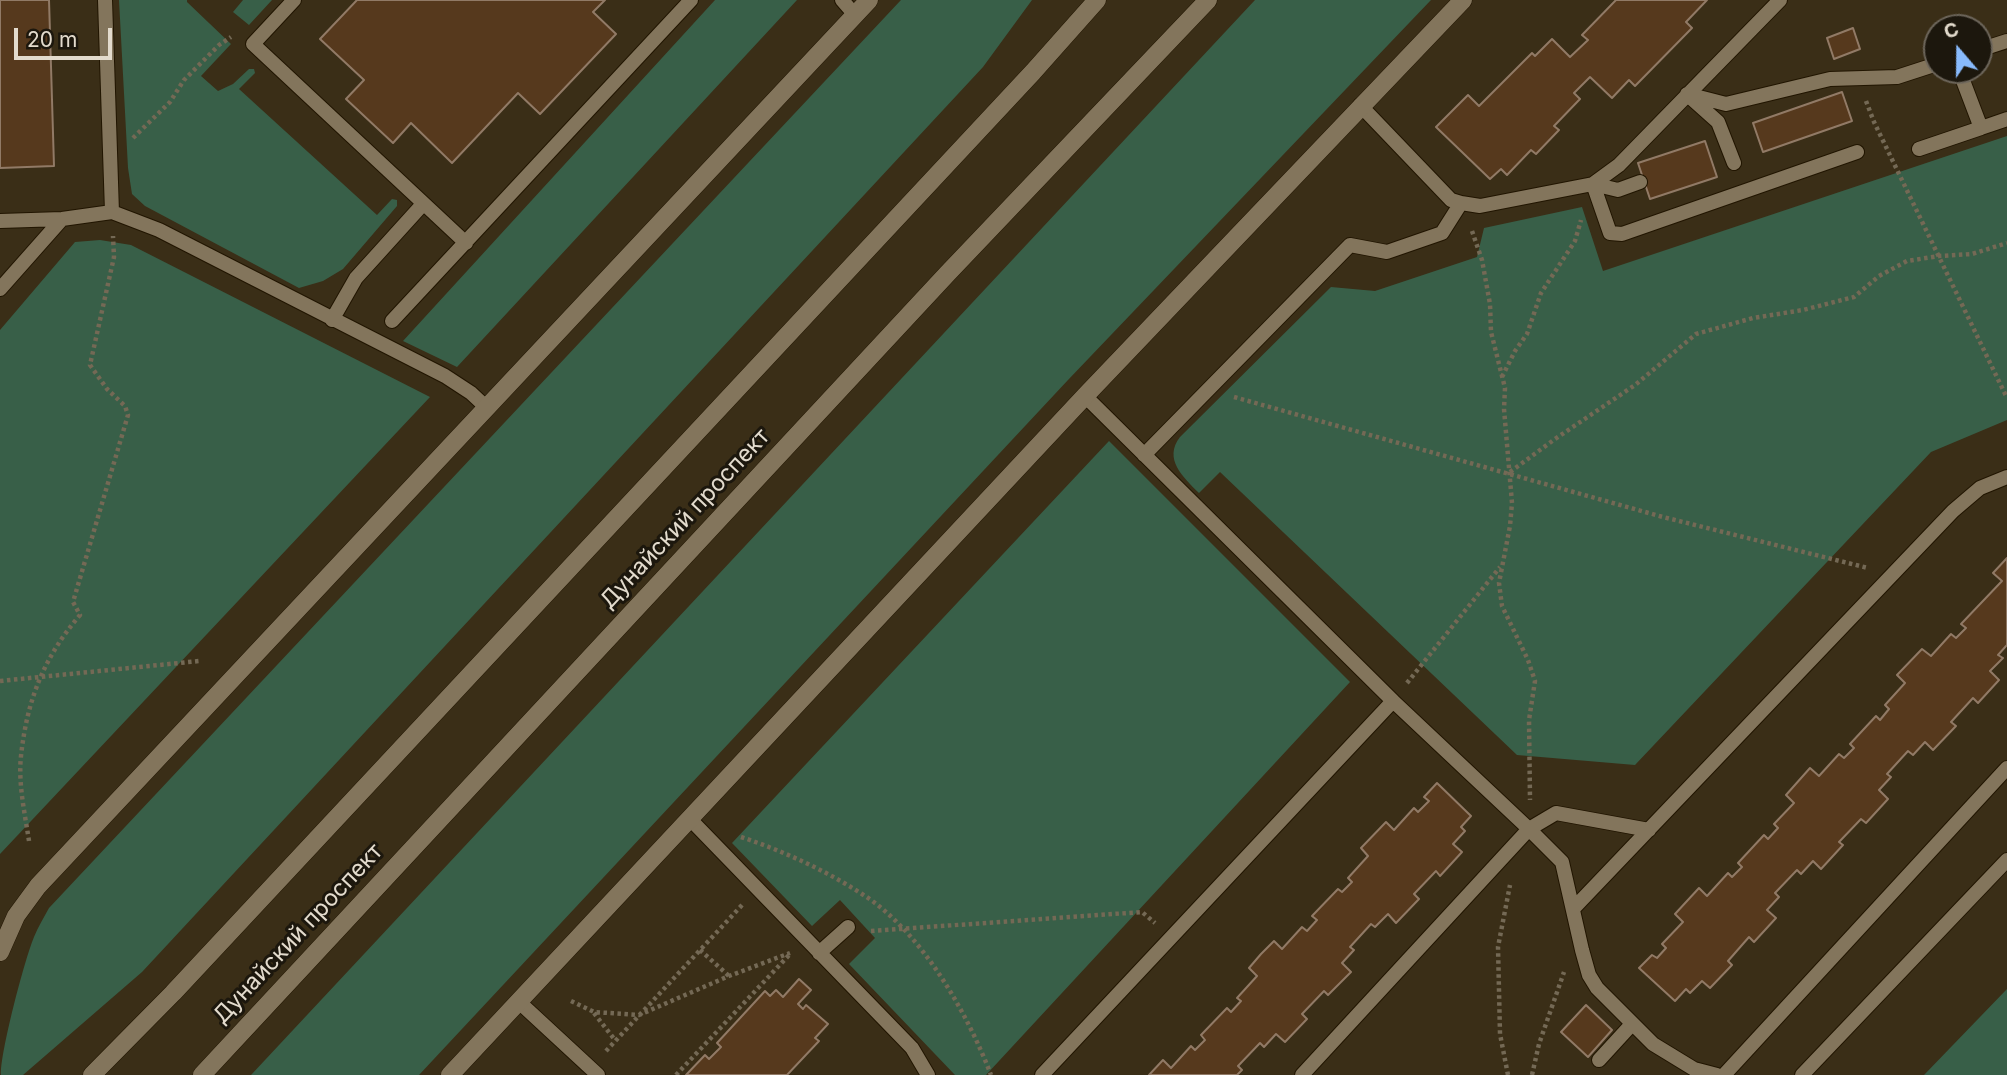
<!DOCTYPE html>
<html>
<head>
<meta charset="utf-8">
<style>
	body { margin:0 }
	#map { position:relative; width:2007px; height:1075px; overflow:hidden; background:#3a2e17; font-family:Inter,sans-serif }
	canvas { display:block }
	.north { position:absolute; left:1923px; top:14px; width:70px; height:70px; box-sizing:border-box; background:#1c170d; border:2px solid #6c655a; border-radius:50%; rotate:340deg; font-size:19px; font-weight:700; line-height:28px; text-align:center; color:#e3dbcd }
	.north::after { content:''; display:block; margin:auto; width:24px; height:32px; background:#88bafc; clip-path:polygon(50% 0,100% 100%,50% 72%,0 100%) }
	.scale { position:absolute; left:14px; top:28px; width:98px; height:32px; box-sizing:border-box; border:4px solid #e3dbcd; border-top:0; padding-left:9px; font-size:21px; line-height:24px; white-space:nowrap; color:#e3dbcd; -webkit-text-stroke:5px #1c170d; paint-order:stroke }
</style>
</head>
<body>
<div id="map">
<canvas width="2007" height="1075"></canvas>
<div class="north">С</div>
<div class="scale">20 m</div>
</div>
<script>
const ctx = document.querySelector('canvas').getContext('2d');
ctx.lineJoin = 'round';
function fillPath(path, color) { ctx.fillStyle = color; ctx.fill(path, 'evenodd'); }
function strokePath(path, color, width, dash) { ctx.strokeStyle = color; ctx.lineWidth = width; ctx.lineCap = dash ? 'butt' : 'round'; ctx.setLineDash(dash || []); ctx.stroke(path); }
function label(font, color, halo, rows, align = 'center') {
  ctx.font = font + ' Inter,sans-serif'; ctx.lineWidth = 6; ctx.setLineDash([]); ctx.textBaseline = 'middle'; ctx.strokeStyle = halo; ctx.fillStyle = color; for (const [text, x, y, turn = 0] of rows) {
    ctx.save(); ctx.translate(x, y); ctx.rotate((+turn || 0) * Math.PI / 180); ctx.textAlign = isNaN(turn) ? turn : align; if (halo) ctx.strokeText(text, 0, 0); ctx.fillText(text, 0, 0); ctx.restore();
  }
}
fillPath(new Path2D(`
	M119,0H187V2L231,44L201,76L218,91L233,84L249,69H254L255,73L239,89L377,215L392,199L397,200V206L343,269L323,281L299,288L145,206L132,194L128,168Z
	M243,0H272L249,25L233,12Z
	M715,0H797L457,367L403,341Z
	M901,0H1032L983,67L142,972L23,1075H1C0,1054 24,961 34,937C38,927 44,917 49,908Z
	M1255,0H1431L1068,380L419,1075H251Z
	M2007,136V420L1931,452L1635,765L1517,755L1220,472L1199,493C1183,477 1163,459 1180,437L1331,287L1375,291L1477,257L1484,228L1582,207L1603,271Z
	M100,240L131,245L430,397L0,854V330L75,242Z
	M1109,441L1350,682L986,1075H955L849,964L875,938L840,900L812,926L732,843Z
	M2007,989V1075H1924Z`), '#385f48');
const building = new Path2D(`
	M0,0H49L54,166L0,168Z
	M357,0H605L593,12L616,34L540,114L518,93L452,163L411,123L393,143L346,99L364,80L320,39Z
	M1616,0H1707L1686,22L1692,28L1635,86L1629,80L1612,98L1590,77L1574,93L1580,99L1554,126L1559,130L1536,154L1531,150L1507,175L1501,169L1490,179L1436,127L1468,95L1479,106L1532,53L1535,56L1552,39L1570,57L1588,40L1582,35Z
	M1853,28L1860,49L1834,59L1827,38Z
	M1842,92L1852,121L1763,152L1753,123Z
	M1705,141L1717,177L1650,199L1638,163Z
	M2007,558V645L1998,655L2003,658L1990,671L1999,680L1978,703L1973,698L1951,722L1956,726L1933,750L1925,742L1913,755L1908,751L1887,774L1891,777L1879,790L1888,799L1866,823L1861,819L1839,842L1843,845L1821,869L1813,861L1801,874L1797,870L1775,893L1779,897L1767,910L1776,918L1754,942L1749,937L1728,961L1732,965L1710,988L1702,981L1690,993L1686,989L1675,1001L1639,968L1652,955L1657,958L1666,948L1662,944L1683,922L1675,914L1699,888L1707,896L1728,873L1732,877L1742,867L1738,863L1764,835L1768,839L1778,828L1774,824L1794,803L1786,795L1810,768L1819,776L1839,754L1844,758L1854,748L1850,744L1876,716L1880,720L1889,709L1885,705L1905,683L1897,675L1922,649L1931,656L1951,634L1956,638L1966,628L1961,624L2002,581L1993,573Z
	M1437,783L1471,816L1461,827L1465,831L1453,844L1462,852L1440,876L1436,871L1414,894L1419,899L1396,923L1388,914L1375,927L1371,924L1350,947L1354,950L1342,963L1351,972L1328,995L1324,991L1302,1014L1307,1019L1285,1042L1276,1034L1264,1047L1260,1043L1238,1066L1242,1070L1237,1075H1149L1163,1060L1171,1068L1191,1046L1195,1050L1205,1040L1201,1035L1227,1008L1231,1012L1241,1001L1237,998L1257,976L1249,968L1261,954L1274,941L1282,949L1302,927L1307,931L1317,920L1312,916L1338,889L1342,892L1352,882L1348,878L1368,856L1361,848L1386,822L1394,830L1414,808L1418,812L1429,801L1424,797Z
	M799,979L811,990L798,1004L803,1009L806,1005L828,1024L815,1038L819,1041L787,1075H686L705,1055L709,1059L721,1047L717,1043L765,991L770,996L776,990L783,997Z
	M1586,1005L1612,1030L1588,1057L1561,1032Z`);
fillPath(building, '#56391d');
strokePath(building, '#917a66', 2);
const lane = new Path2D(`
	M105,0L112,212
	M294,0L253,44L466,243
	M842,0L855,15
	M1979,50L2007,41
	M1687,94L1726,104L1830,79L1897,77L1937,64
	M1690,97L1718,122L1734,163
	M1360,105L1451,200L1461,203L1480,206L1593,184L1619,165L1780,0
	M1981,128L2007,119
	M1919,149L1981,128L1959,70
	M1593,184L1610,233L1622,234L1857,152
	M1593,184L1618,190L1640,182
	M0,221L62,219L112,212L159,230L445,376L471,393L487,408
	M0,289L62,219
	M332,320L356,278L423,204
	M392,321L691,0
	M1085,396L1393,701
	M1144,455L1350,245L1387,252L1442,233L1461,203
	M689,818L912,1048L928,1075
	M1573,909L1953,511L1980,488L2007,477
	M819,953L848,927
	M518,1001L598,1075
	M1599,1060L1632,1024
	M1042,1075L1393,701L1529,829L1556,813L1649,830
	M1302,1075L1529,829L1562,862L1582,950L1589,975L1597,988L1653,1044L1694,1069L1717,1075
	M1724,1075L2007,768
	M1802,1075L2007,860`);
const street = new Path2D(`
	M0,952L16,916L38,886L869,0
	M450,1075L1085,396L1463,0`);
const secondary = new Path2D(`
	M92,1075L173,993L1033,72L1097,0
	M202,1075L947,274L1208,0`);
strokePath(lane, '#211501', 16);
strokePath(street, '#211501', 19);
strokePath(secondary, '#211501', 19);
strokePath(new Path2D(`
	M1866,101L1874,122L2007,398
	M133,138L170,102L184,80L219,45L231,37
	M1472,231L1482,260L1490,304L1491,332L1505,388L1504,409L1512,503L1510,526L1499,583L1502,606L1528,660L1535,681L1529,720L1530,800
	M1502,377L1515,351L1527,334L1541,293L1575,241L1581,220
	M1234,397L1663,517L1868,568
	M1510,472L1555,439L1635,385L1696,334L1753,318L1803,310L1854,297L1879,276L1907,261L1939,256L1972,254L2007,243
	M0,681L199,661
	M1407,683L1500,567
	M741,837C783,851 825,870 862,894C921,931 967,1012 991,1075
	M29,841C25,814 18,784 21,756C27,700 44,657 80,615L73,602L128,415L125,406L107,389L90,365L114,257L113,236
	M871,931L1142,912L1155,923
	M700,950L729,976
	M571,1001L594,1012L639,1015L729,976L790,953
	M594,1013L615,1040
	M606,1051L743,904
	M676,1075L791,953
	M1508,1075L1500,1034L1498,947L1510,885
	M1532,1075L1539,1044L1564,972`), '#746955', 4.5, [3.5, 3.5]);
strokePath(lane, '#83755c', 14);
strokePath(street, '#83755c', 18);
strokePath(secondary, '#83755c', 18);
label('23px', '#e3dbcd', '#1c170d', [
	["Дунайский проспект",685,519,-47],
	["Дунайский проспект",298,934,-47]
]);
</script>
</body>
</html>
